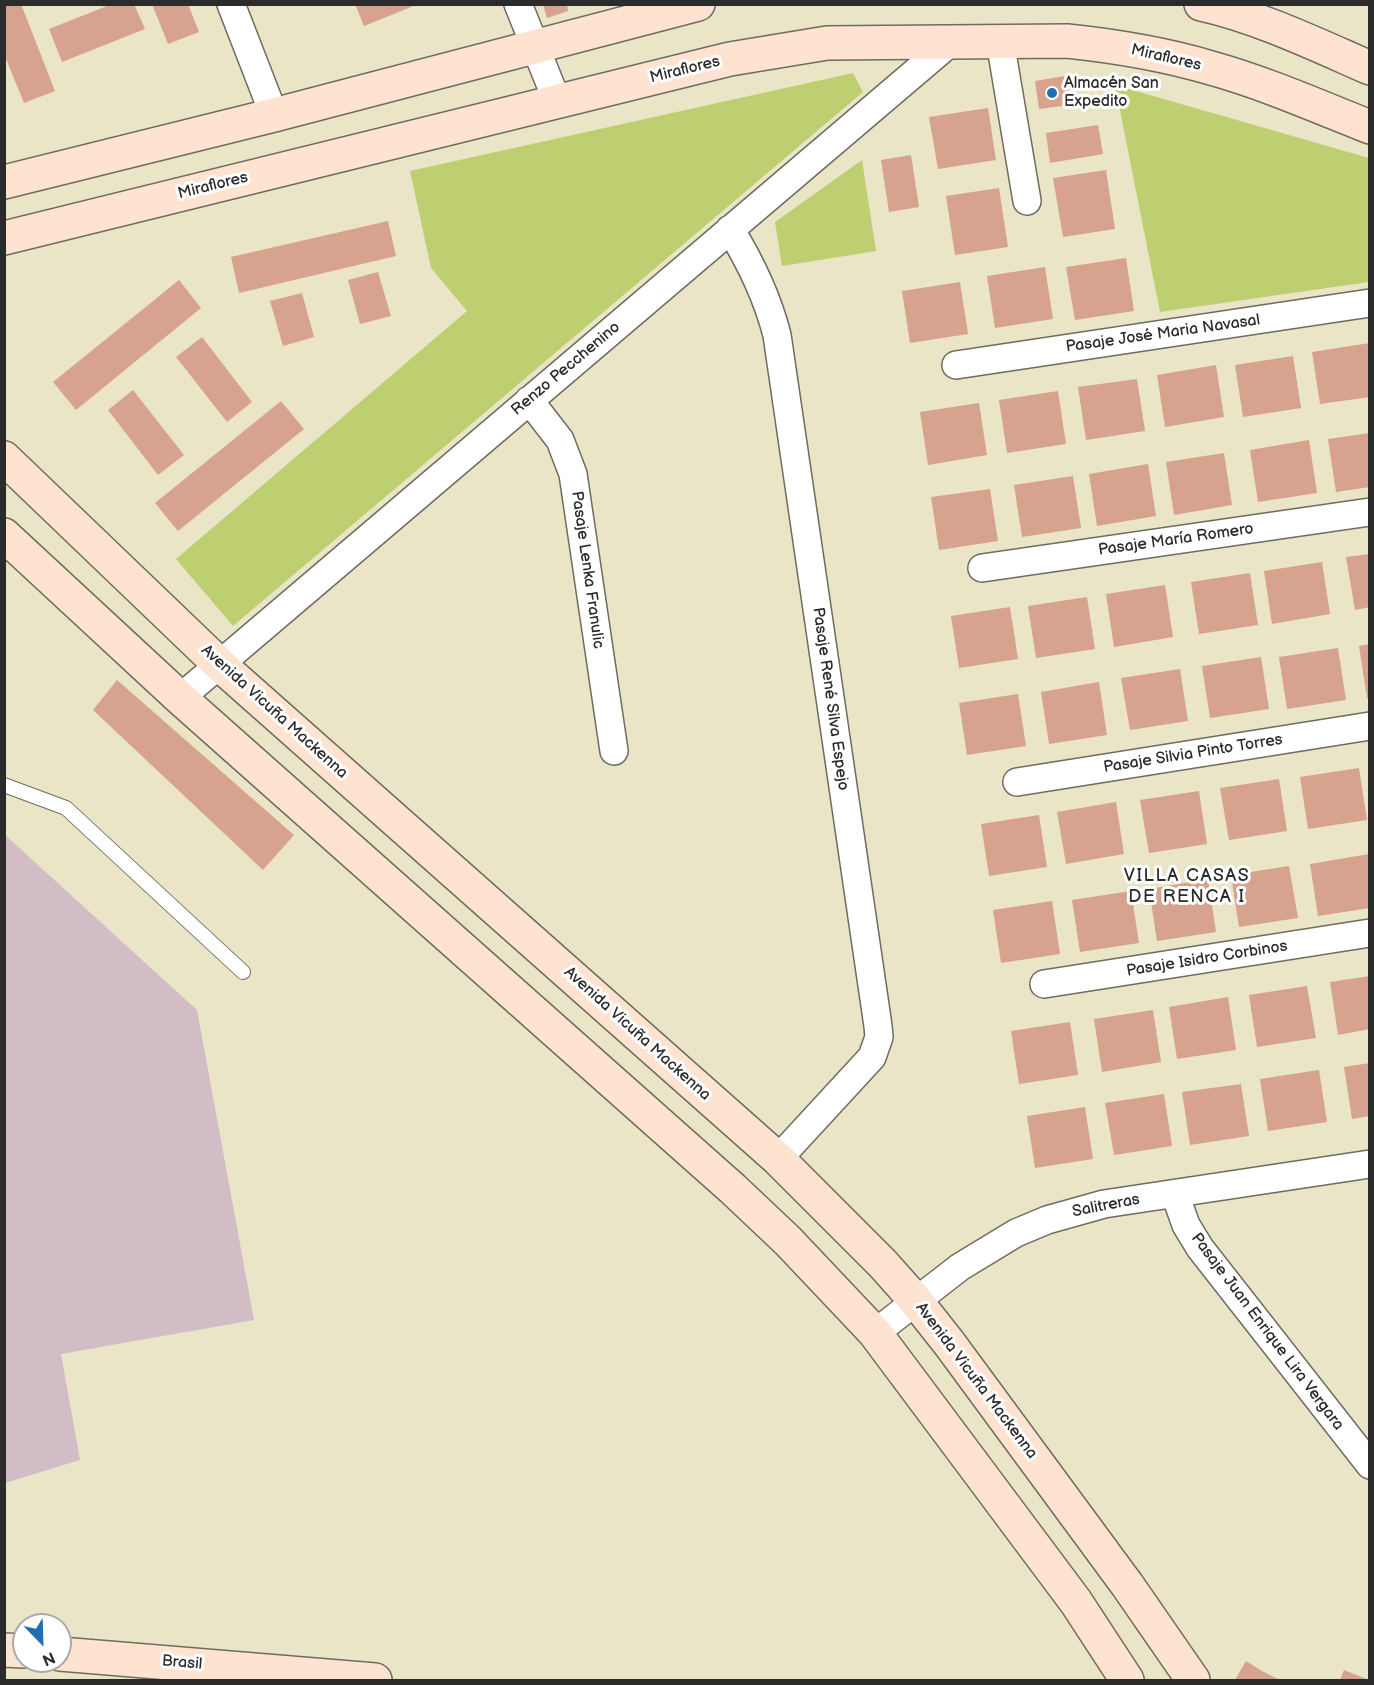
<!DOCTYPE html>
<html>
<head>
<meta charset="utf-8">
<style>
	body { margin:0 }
	#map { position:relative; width:1374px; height:1685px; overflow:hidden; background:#eae5c6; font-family:"Balsamiq Sans",sans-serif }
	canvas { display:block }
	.frame { position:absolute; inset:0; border:6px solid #2b2b2b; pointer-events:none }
	.north { position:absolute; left:12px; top:1613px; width:60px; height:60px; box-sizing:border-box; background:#fff; border:2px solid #aaa; border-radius:50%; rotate:157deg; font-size:16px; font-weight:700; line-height:24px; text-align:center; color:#2b2b2b }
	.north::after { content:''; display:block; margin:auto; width:21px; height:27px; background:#1f6fb2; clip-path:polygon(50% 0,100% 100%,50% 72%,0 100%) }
</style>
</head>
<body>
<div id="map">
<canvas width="1374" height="1685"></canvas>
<div class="frame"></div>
<div class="north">N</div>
</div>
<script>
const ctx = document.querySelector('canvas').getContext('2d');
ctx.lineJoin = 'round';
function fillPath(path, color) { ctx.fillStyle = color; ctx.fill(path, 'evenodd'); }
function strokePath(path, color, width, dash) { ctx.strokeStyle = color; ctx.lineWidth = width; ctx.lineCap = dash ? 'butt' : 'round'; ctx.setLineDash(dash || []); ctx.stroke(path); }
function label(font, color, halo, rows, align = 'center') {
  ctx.font = font + ' "Balsamiq Sans",sans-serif'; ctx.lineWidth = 6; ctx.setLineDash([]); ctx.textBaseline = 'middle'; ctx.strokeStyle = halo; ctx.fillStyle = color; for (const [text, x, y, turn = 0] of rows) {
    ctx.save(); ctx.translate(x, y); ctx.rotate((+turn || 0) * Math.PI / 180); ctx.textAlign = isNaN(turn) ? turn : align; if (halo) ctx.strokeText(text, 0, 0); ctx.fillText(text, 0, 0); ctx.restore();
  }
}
fillPath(new Path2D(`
	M4,834L197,1010L254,1320L61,1354L80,1460L5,1483Z`), '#d2bdc7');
fillPath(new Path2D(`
	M853,73L863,92L233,626L176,559L467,311L431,268L410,171Z
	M1115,85L1369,158V282L1160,312Z
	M862,160L876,251L782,266L775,222Z`), '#becf72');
fillPath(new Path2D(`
	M4,4H21L55,91L24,103L4,54Z
	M112,4H134L145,29L62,62L49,29Z
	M152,4H188L199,32L168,44Z
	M355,4H416V5L364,26Z
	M543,4H567L568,11L547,18Z
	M1065,76L1070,105L1039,109L1035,81Z
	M988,108L996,160L938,169L929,117Z
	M1098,125L1103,154L1050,163L1046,133Z
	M911,155L919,207L889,212L881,160Z
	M1106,170L1115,229L1063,237L1053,178Z
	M999,188L1008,247L955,255L946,196Z
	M388,221L396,256L239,293L231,257Z
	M1126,258L1134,311L1075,320L1066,267Z
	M1045,267L1053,319L995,328L987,276Z
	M378,272L391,316L360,324L348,280Z
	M179,280L201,308L76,410L53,382Z
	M960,282L968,334L910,343L902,291Z
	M302,293L314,337L283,346L270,301Z
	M202,337L252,402L227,422L176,357Z
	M1370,343V397L1320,404L1312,352Z
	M1293,356L1301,408L1243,417L1235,365Z
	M1216,365L1224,417L1165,427L1157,375Z
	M1137,379L1145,431L1086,440L1078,387Z
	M133,390L184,455L158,475L108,410Z
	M1058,391L1066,444L1007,453L999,400Z
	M281,401L304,429L178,531L155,503Z
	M979,403L987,455L928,465L920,412Z
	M1370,433V487L1336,492L1328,439Z
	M1309,440L1317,493L1258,502L1250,450Z
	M1224,453L1232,505L1174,515L1166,462Z
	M1148,464L1156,516L1097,526L1089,474Z
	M1073,476L1081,528L1022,537L1014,485Z
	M990,489L998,541L939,550L931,497Z
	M1370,554V607L1355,610L1346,557Z
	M1322,562L1330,614L1272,624L1264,571Z
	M1250,573L1258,625L1199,634L1191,582Z
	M1165,585L1173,637L1114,647L1106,594Z
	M1087,597L1095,649L1036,658L1028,606Z
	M1010,607L1018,659L959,668L951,616Z
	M1370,644V698H1367L1359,646Z
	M1338,648L1346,700L1287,709L1279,657Z
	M1261,657L1269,709L1210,718L1202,666Z
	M1180,669L1188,721L1130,730L1121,678Z
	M117,680L294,835L263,870L93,710Z
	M1099,682L1107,735L1049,744L1041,692Z
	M1018,694L1026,746L967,755L959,703Z
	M1359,768L1367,820L1308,829L1300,777Z
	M1279,779L1287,831L1229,840L1220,788Z
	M1199,791L1207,844L1149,853L1140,800Z
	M1116,802L1124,854L1066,864L1057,812Z
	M1039,815L1047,867L989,876L981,824Z
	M1369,854L1370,908L1318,916L1310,864Z
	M1289,866L1298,918L1239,927L1231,875Z
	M1208,879L1216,932L1157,941L1149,889Z
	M1131,891L1139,943L1080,952L1072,900Z
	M1052,901L1060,954L1001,963L993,910Z
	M1370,976V1029L1338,1035L1330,982Z
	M1307,986L1316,1038L1257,1047L1249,995Z
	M1228,997L1236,1050L1177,1059L1169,1007Z
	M1153,1010L1161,1062L1102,1072L1094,1019Z
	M1070,1022L1078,1075L1019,1084L1011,1031Z
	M1370,1063V1116L1352,1119L1344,1067Z
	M1319,1070L1327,1122L1268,1131L1260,1079Z
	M1241,1084L1249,1136L1190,1145L1182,1092Z
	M1164,1094L1172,1146L1114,1155L1105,1103Z
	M1085,1107L1093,1159L1035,1168L1027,1116Z
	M1246,1661L1262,1671L1280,1680H1235Z
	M1344,1670L1369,1680H1340Z`), '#d7a28e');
const lane = new Path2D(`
	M4,785L66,808L243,972`);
const street = new Path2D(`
	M231,4L274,115
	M518,4L557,101
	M1000,41L1027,201
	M730,229C751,263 767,296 777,335L878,1026L879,1037L872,1057L778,1159
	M956,365L1370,303
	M529,400L560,440L573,474L614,751
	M982,568L1370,512
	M180,698L952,41
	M1017,782L1370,726
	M1044,984L1370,933
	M1175,1194L1186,1225L1200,1248L1370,1465
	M875,1333L960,1267L1016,1233L1047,1220L1104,1204L1370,1164`);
const secondary = new Path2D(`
	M1201,4C1259,17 1315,44 1370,68
	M4,182L274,115L698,4
	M4,238L730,59L827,43L1067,41C1115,46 1164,54 1211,68C1265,83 1317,106 1370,127
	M4,458L219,664L778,1159L883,1264L915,1300L949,1343L1128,1586L1193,1680
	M4,535L180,698L733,1189L788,1241L875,1333L1076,1602L1127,1680
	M4,1650L24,1651
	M60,1654L375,1680`);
strokePath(lane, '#6e6c61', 16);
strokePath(street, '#6e6c61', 30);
strokePath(secondary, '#6e6c61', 36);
strokePath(lane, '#fff', 14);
strokePath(street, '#fff', 27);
strokePath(secondary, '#fee3d1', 33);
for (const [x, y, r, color] of [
	[1052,93,6,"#1f6fb2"]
]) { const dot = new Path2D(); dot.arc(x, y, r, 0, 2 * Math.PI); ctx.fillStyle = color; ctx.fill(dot); strokePath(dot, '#fff', 2); }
label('16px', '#2b2b2b', '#fff', [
	["Miraflores",1166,58,13],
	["Miraflores",685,70,-14],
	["Miraflores",213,186,-14],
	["Pasaje José Maria Navasal",1163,334,-8],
	["Renzo Pecchenino",566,369,-40],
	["Pasaje María Romero",1176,540,-8],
	["Pasaje Lenka Franulic",587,570,82],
	["Pasaje René Silva Espejo",830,699,82],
	["Avenida Vicuña Mackenna",274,712,42],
	["Pasaje Silvia Pinto Torres",1193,754,-9],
	["Pasaje Isidro Corbinos",1207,959,-9],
	["Avenida Vicuña Mackenna",637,1034,42],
	["Salitreras",1106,1206,-11],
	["Pasaje Juan Enrique Lira Vergara",1267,1332,53],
	["Avenida Vicuña Mackenna",976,1381,53],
	["Brasil",182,1663,5]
]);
label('16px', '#2b2b2b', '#fff', [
	["Almacén San",1064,84],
	["Expedito",1064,102]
], 'left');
ctx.letterSpacing = '1.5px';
label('18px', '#2b2b2b', '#fff', [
	["VILLA CASAS",1187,876],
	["DE RENCA I",1187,897]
]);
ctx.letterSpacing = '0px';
</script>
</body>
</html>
